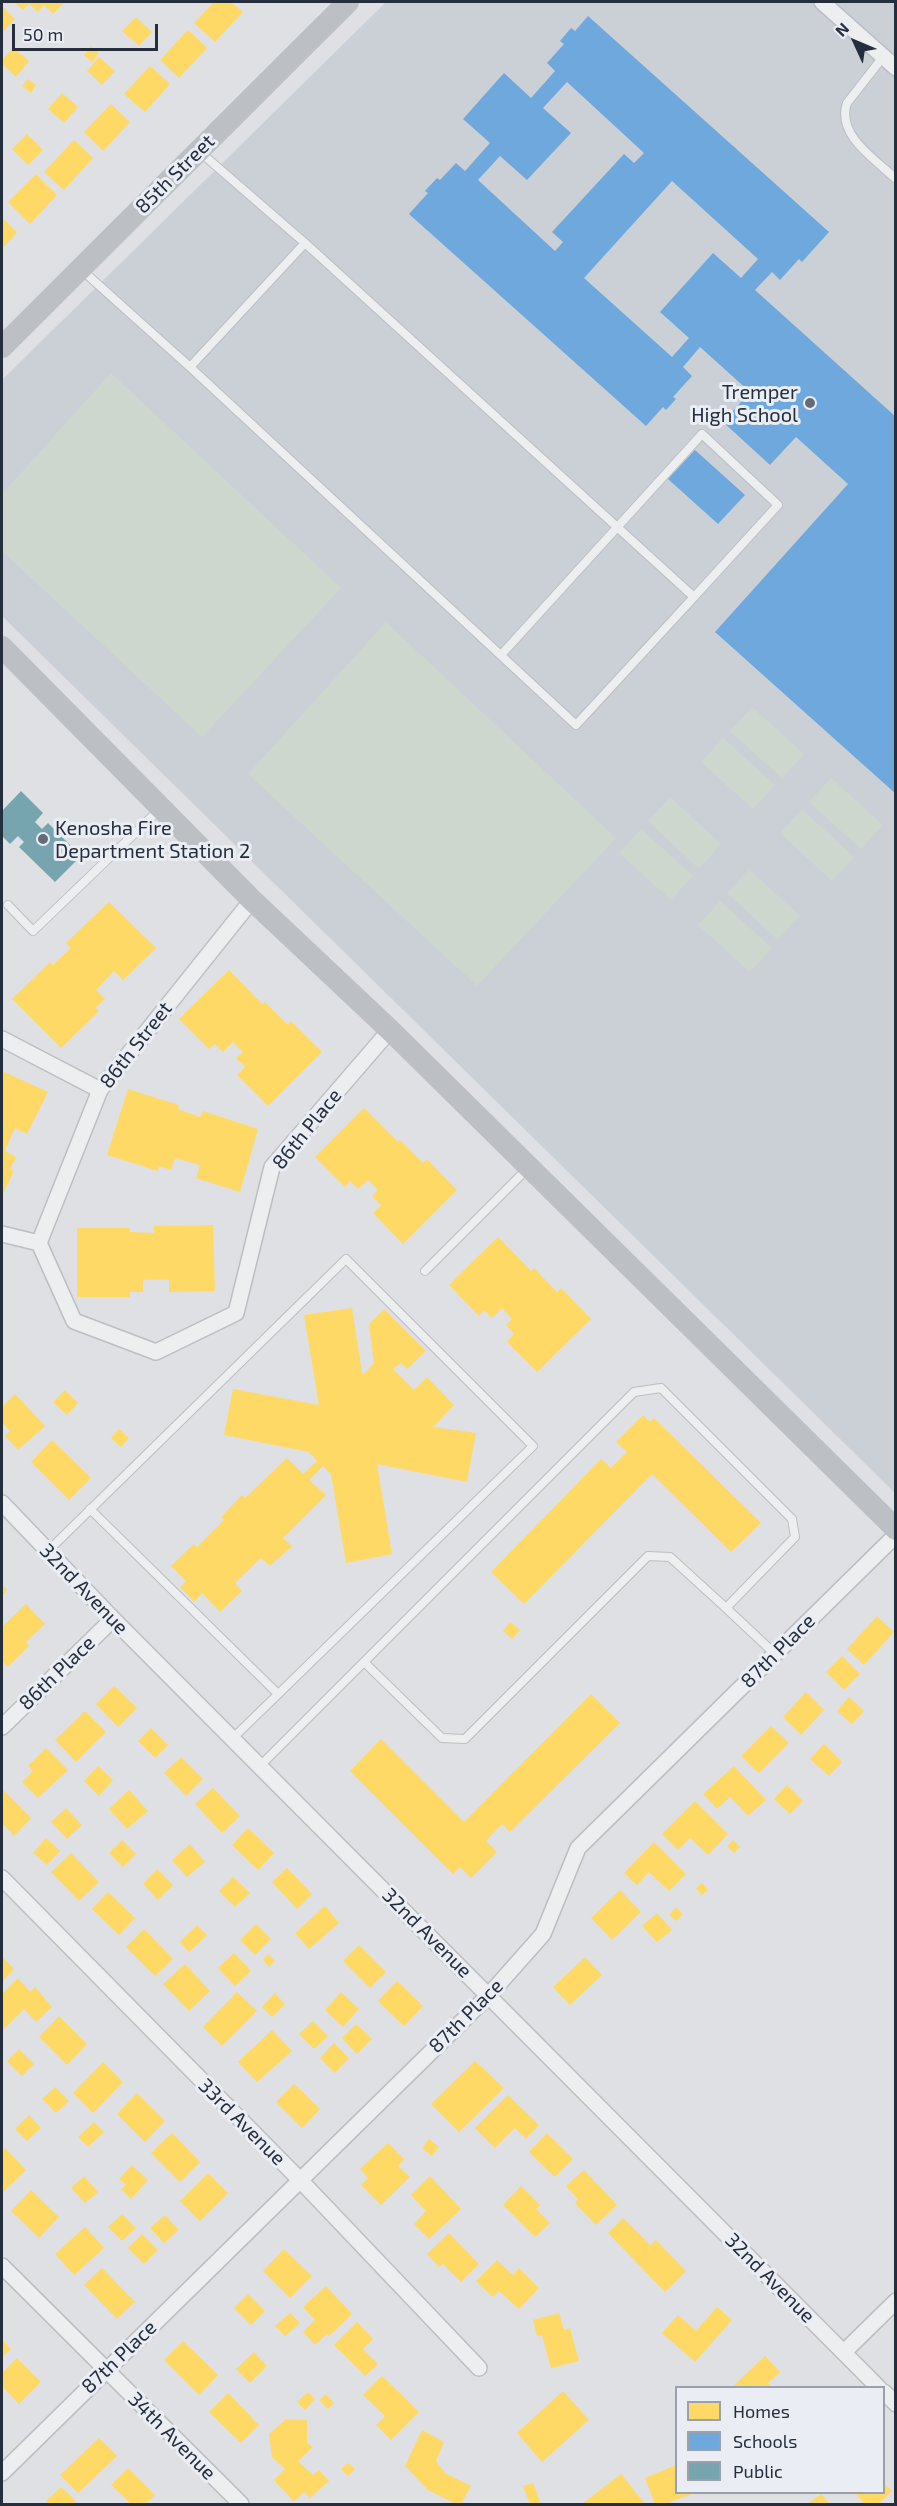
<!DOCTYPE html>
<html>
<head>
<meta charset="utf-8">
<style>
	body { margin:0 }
	#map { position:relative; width:897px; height:2506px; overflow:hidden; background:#dee0e3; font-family:"Exo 2",sans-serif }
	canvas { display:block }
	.frame { position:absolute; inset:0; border:3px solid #252e3d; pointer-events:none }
	.legend { position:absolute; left:675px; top:2386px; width:210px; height:108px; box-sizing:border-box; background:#eaeef4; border:2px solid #9ba1ab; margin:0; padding:8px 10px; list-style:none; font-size:18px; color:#252e3d }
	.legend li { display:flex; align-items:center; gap:12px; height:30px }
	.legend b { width:30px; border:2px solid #9ba1ab }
	.north { position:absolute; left:825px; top:12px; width:60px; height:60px; -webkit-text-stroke:4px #eaeef4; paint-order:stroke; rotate:314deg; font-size:16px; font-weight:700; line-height:24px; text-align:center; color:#252e3d }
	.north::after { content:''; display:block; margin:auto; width:21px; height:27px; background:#252e3d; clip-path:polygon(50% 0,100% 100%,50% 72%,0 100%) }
	.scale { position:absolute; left:12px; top:24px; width:146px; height:27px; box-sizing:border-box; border:3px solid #252e3d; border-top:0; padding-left:8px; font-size:18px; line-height:21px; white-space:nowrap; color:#252e3d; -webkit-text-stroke:4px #eaeef4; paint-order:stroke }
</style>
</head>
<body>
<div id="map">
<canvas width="897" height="2506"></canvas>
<div class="frame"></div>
<ul class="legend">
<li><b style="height:16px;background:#ffd966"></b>Homes</li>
<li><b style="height:16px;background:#6fa8dc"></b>Schools</li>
<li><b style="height:16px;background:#76a5af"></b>Public</li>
</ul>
<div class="north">N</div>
<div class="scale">50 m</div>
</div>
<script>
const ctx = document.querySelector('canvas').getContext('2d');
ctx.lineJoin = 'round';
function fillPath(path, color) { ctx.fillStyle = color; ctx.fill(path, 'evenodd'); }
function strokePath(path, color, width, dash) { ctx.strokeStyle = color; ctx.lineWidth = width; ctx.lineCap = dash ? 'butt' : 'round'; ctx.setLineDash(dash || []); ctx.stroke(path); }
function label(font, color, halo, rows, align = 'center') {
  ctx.font = font + ' "Exo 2",sans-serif'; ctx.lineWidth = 6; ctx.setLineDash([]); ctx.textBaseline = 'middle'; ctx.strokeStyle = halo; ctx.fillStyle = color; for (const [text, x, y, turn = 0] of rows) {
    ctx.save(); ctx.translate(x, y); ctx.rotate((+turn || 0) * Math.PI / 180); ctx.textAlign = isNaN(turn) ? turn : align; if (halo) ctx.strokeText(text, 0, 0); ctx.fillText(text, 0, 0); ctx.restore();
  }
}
fillPath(new Path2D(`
	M386,2H895V1493L2,616V380Z`), '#cbd0d7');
fillPath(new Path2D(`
	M111,373L341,588L202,737L2,551V494Z
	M386,622L616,838L477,986L248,774Z
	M752,707L804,754L782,778L730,731Z
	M723,738L775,785L753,809L701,762Z
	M831,778L883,825L861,849L809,802Z
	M670,797L721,844L699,869L648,821Z
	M802,809L854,857L832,881L780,833Z
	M641,829L693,876L671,900L619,853Z
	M749,869L800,916L778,940L727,893Z
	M720,901L772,948L750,972L698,925Z`), '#ced7ce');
fillPath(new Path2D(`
	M14,2H65L53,14L44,5L38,12L29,4L23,10Z
	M214,2H231L243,12L215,42L194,23Z
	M2,6L15,19L2,33Z
	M136,17L152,32L139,46L122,31Z
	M188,30L207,48L179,78L160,60Z
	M91,46L99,53L92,62L84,55Z
	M13,47L29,61L16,77L2,64V61Z
	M99,57L115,71L102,85L87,71Z
	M150,66L170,84L145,112L124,94Z
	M28,79L36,85L31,93L22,86Z
	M62,93L78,107L64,123L48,109Z
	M111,104L130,122L103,151L84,132Z
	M27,134L43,150L28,165L12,149Z
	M74,140L93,158L64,190L44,172Z
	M36,174L57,195L30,224L8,202Z
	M2,217L17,233L2,249Z
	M109,902L156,948L123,980L114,971L111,974L96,990L105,999L95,1008L99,1011L61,1048L12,999L50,962L53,965L71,948L66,943Z
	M229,970L262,1004L265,1002L288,1025L291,1021L322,1052L268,1106L237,1075L245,1067L236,1058L243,1052L233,1042L223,1052L215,1044L209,1049L179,1019Z
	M2,1071L48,1092L27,1134L15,1128L13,1132L5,1151L16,1157L10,1169L14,1171L2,1196Z
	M128,1089L179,1105L178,1109L200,1117L203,1111L258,1129L240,1192L196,1178L200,1165L196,1164L175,1158L171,1170L159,1166L158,1171L107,1155Z
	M364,1108L398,1142L400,1140L423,1163L427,1159L457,1190L403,1244L373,1213L381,1205L372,1196L378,1190L368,1180L358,1189L350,1181L345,1187L315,1157Z
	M213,1225L215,1291L169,1292V1279L143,1280V1292H130V1297H77V1228H130V1232L154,1233V1226Z
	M498,1237L531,1271L534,1268L557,1292L561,1288L591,1319L537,1372L507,1342L514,1334L506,1325L512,1319L502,1308L492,1318L484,1310L479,1316L449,1285Z
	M352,1308L362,1373H365L374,1363L369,1324L384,1309L426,1351L407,1369L401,1363L393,1369L414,1390L427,1377L454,1405L433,1427L476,1433L467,1482L377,1464L392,1554L346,1563L331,1474L323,1466L309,1480L326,1495L283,1538L292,1546L270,1566L261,1558L235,1583L242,1591L220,1612L202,1593L194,1602L180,1587L186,1581L171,1566L194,1544L197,1547L224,1520L221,1517L242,1495L245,1498L287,1458L303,1474L317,1461L309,1452L224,1435L233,1389L319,1405L304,1315Z
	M65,1390L78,1403L67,1415L53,1402Z
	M15,1394L45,1426L18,1450L5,1436L10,1431L2,1422V1407Z
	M643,1415L650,1422L654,1418L761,1523L731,1552L652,1474L524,1604L491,1572L601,1459L611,1468L627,1452L616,1442Z
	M119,1429L129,1438L121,1447L111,1438Z
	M52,1440L91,1478L69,1500L31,1462Z
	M2,1584L7,1590L2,1596Z
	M26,1604L45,1624L26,1642L29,1646L8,1667L2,1661V1627Z
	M877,1616L894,1632L864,1665L847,1649Z
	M510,1622L520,1630L512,1639L503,1631Z
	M842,1656L860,1674L844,1690L826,1672Z
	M114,1686L137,1708L118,1727L96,1704Z
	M806,1692L824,1710L801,1735L783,1717Z
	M591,1694L620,1723L510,1832L502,1824L486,1841L497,1852L471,1878L460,1867L453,1874L350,1771L381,1739L464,1822Z
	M849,1697L864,1711L852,1724L837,1711Z
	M85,1711L106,1732L76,1762L55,1740Z
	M771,1726L789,1743L759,1773L741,1756Z
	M151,1728L168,1745L155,1758L138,1741Z
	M824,1744L842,1762L829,1776L810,1759Z
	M46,1748L68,1770L38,1798L22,1782L33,1771L28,1766Z
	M181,1757L203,1779L186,1796L164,1773Z
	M98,1766L113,1780L99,1796L84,1781Z
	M734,1766L766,1800L748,1816L730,1797L717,1809L703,1794Z
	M787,1785L803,1801L790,1814L774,1799Z
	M213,1788L240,1816L222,1833L195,1804Z
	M3,1790L31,1818L14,1836L2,1823Z
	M129,1790L148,1811L127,1829L109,1809Z
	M695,1801L728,1834L708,1855L690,1838L678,1850L662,1834Z
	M66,1808L82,1825L67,1839L51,1822Z
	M248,1828L274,1853L258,1870L232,1845Z
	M46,1838L60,1851L47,1865L33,1853Z
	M122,1840L136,1854L123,1867L109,1853Z
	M733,1840L740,1847L734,1853L727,1846Z
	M654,1842L686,1874L669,1891L649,1872L637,1885L624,1873Z
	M190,1844L205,1862L187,1877L172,1860Z
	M71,1853L99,1882L79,1901L51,1872Z
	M287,1868L312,1894L297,1909L272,1882Z
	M157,1869L173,1885L158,1900L143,1884Z
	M233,1877L250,1893L235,1907L219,1891Z
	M702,1883L708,1890L702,1895L696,1888Z
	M620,1890L641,1912L612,1940L591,1918Z
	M108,1892L135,1918L119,1935L92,1909Z
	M325,1906L339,1923L309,1949L295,1933Z
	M676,1907L683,1914L676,1921L669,1915Z
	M657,1913L672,1930L657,1942L642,1926Z
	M256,1924L271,1939L255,1955L240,1940Z
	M197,1925L207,1935L189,1952L180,1942Z
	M144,1929L173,1959L155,1976L126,1947Z
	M359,1945L386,1972L370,1988L343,1961Z
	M234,1953L251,1971L235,1986L218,1968Z
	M268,1954L275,1961L269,1967L263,1960Z
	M2,1956L14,1969L2,1982Z
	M585,1957L602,1975L570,2005L553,1987Z
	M185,1964L210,1991L189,2011L163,1984Z
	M18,1978L30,1992L35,1987L52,2007L36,2022L24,2009L2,2031V1994Z
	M397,1981L423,2006L404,2026L378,2001Z
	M237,1992L257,2011L222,2046L203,2027Z
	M341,1992L359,2009L343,2027L325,2010Z
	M275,1993L285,2004L272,2017L262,2007Z
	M59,2016L87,2044L67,2065L39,2037Z
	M313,2021L328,2036L314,2049L299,2034Z
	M356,2024L372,2039L357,2054L342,2038Z
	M272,2030L292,2051L257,2082L238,2062Z
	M334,2043L349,2058L335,2073L320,2058Z
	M19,2049L34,2064L22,2076L7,2061Z
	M475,2061L504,2088L459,2132L431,2104Z
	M103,2062L123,2082L93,2113L73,2093Z
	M294,2084L320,2109L302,2128L276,2102Z
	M55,2087L69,2101L56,2113L42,2099Z
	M137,2093L165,2121L145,2142L117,2114Z
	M508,2095L539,2125L526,2139L515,2128L495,2148L475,2128Z
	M29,2115L41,2128L27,2141L15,2129Z
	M94,2122L104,2132L88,2147L78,2137Z
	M172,2133L200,2162L180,2182L151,2153Z
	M547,2133L573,2159L555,2177L529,2152Z
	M429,2139L439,2147L432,2156L422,2148Z
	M388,2143L404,2159L398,2166L410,2177L381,2205L361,2185L368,2178L360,2169Z
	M5,2148L26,2170L2,2193V2152Z
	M132,2165L148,2180L131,2199L121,2189L126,2185L119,2179Z
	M584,2170L617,2205L596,2225L575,2203L578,2199L566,2186Z
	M208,2173L228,2193L200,2221L180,2201Z
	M84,2176L98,2192L85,2203L71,2188Z
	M430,2176L461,2209L429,2239L414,2224L426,2211L411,2195Z
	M521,2186L540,2205L536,2209L550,2223L535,2237L503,2205Z
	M31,2190L59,2217L39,2238L11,2211Z
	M122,2214L136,2228L122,2241L108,2227Z
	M165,2215L179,2230L164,2243L150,2228Z
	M623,2218L650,2245L656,2240L686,2271L665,2292L608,2233Z
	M85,2227L104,2248L74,2275L55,2254Z
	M449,2233L479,2264L461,2282L443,2264L439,2267L427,2254Z
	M142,2234L158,2250L144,2264L128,2248Z
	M284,2249L312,2276L290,2298L263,2271Z
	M497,2260L513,2275L519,2268L539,2288L519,2309L499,2291L493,2297L476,2281Z
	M102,2268L135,2302L117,2319L84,2285Z
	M326,2286L352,2314L329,2336L327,2334L315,2345L303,2332L315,2320L303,2307Z
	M248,2294L265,2311L251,2325L234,2308Z
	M717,2307L732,2320L695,2362L662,2333L678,2315L696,2331Z
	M290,2313L300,2323L285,2336L275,2326Z
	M559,2313L564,2330L570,2328L579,2361L551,2368L542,2335L537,2336L533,2320Z
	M357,2322L373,2339L363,2349L378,2364L365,2376L334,2345Z
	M2,2339L11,2349L2,2357Z
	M183,2341L218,2375L199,2395L164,2360Z
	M254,2352L267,2366L250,2383L236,2369Z
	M765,2356L780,2372L768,2383L772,2388H731Z
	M17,2358L41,2382L19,2404L2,2386V2373Z
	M382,2376L419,2412L391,2440L376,2425L385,2416L363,2395Z
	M563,2391L589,2420L542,2462L517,2433Z
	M308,2392L315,2399L305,2410L297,2402Z
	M228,2393L259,2425L241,2443L209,2412Z
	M326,2394L334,2403L328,2409L319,2400Z
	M286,2419L307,2420V2443L313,2447L298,2461L313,2475L319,2470L329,2481L310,2498L304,2492L294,2502L274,2480L285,2469L272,2457L269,2434Z
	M422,2430L444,2442L436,2461L445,2473L471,2486L461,2504H456L428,2490L405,2466Z
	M99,2438L117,2456L78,2493L60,2475Z
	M348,2463L355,2469L348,2476L341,2469Z
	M676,2465V2492L695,2493L665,2504H655L645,2478Z
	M128,2468L155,2495L145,2504H131L111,2485Z
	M621,2474L645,2504H582Z
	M533,2483L541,2504H530L523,2486Z
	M884,2483L892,2491L879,2504H865L854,2492H884Z
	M61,2487L76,2501L73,2504H49L46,2501Z
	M821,2494L830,2504H808Z`), '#ffd966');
fillPath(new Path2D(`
	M588,16L829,232L802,262L799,259L780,280L772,272L755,290L896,417V794L715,632L848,484L796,437L770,465L723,422L750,392L700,347L683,367L692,376L673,397L676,399L666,410L663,407L646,426L409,214L428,193L425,191L437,178L440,180L456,163L465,171L490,143L463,119L504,73L531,98L555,71L547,63L564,44L560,41L571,28L575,31ZM567,82L644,153L634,163L624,154L552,232L563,242L555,251L478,180L500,156L527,180L571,133L543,108ZM672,181L758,259L741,278L713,253L660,312L689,338L672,357L584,278Z
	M695,450L745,495L718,524L668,479Z`), '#6fa8dc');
fillPath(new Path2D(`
	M21,791L43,813L35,822L42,829L48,823L81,856L55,882L19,847L24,842L18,836L10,844L2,836V811Z`), '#76a5af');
const lane = new Path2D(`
	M883,57L847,103C836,135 875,159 896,179
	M83,271L190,367L576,725L694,597L305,243L200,152
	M190,367L305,243
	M501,655L702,434L778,505L694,597
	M8,905L33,931L160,809
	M425,1271L528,1168
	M90,1509L278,1694
	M48,1551L346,1259L533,1446L232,1739
	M364,1662L442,1738L465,1739L648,1556L670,1557L726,1608
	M260,1766L634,1392L661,1388L792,1519L795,1537L726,1608L775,1654`);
const street = new Path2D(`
	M822,2L896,68
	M2,1039L100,1090
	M2,1234L39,1243L74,1321L156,1352L236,1313L272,1167L390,1030
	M39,1243L100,1090L252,900
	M2,1503L113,1619L879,2388
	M2,1727L113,1619
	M2,1878L300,2180L479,2368
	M2,2266L241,2504
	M844,2352L896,2301
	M884,2392L896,2404
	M2,2473L489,1995L543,1934L578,1848L896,1535`);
strokePath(lane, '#bcbec1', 10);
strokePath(street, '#bcbec1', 18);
strokePath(lane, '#edeef0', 8);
strokePath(street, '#edeef0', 15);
strokePath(new Path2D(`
	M2,347L348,2
	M2,647L252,900L390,1030L896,1529`), '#bcbfc3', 22);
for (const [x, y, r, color] of [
	[810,403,6,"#666c77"],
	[43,839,6,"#666c77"]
]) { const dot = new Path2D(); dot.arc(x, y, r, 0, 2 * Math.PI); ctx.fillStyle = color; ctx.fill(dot); strokePath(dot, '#eaeef4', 2); }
label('20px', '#252e3d', '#eaeef4', [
	["85th Street",175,174,-45],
	["86th Street",136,1045,-52],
	["86th Place",307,1129,-51],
	["32nd Avenue",84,1589,46],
	["87th Place",778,1651,-45],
	["86th Place",57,1673,-44],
	["32nd Avenue",427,1933,45],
	["87th Place",466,2016,-45],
	["33rd Avenue",242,2122,45],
	["32nd Avenue",770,2278,45],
	["87th Place",119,2357,-44],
	["34th Avenue",172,2436,45]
]);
label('20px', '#252e3d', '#eaeef4', [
	["Tremper",798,392],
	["High School",798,415],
	["Kenosha Fire",55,828,"left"],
	["Department Station 2",55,851,"left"]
], 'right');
</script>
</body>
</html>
